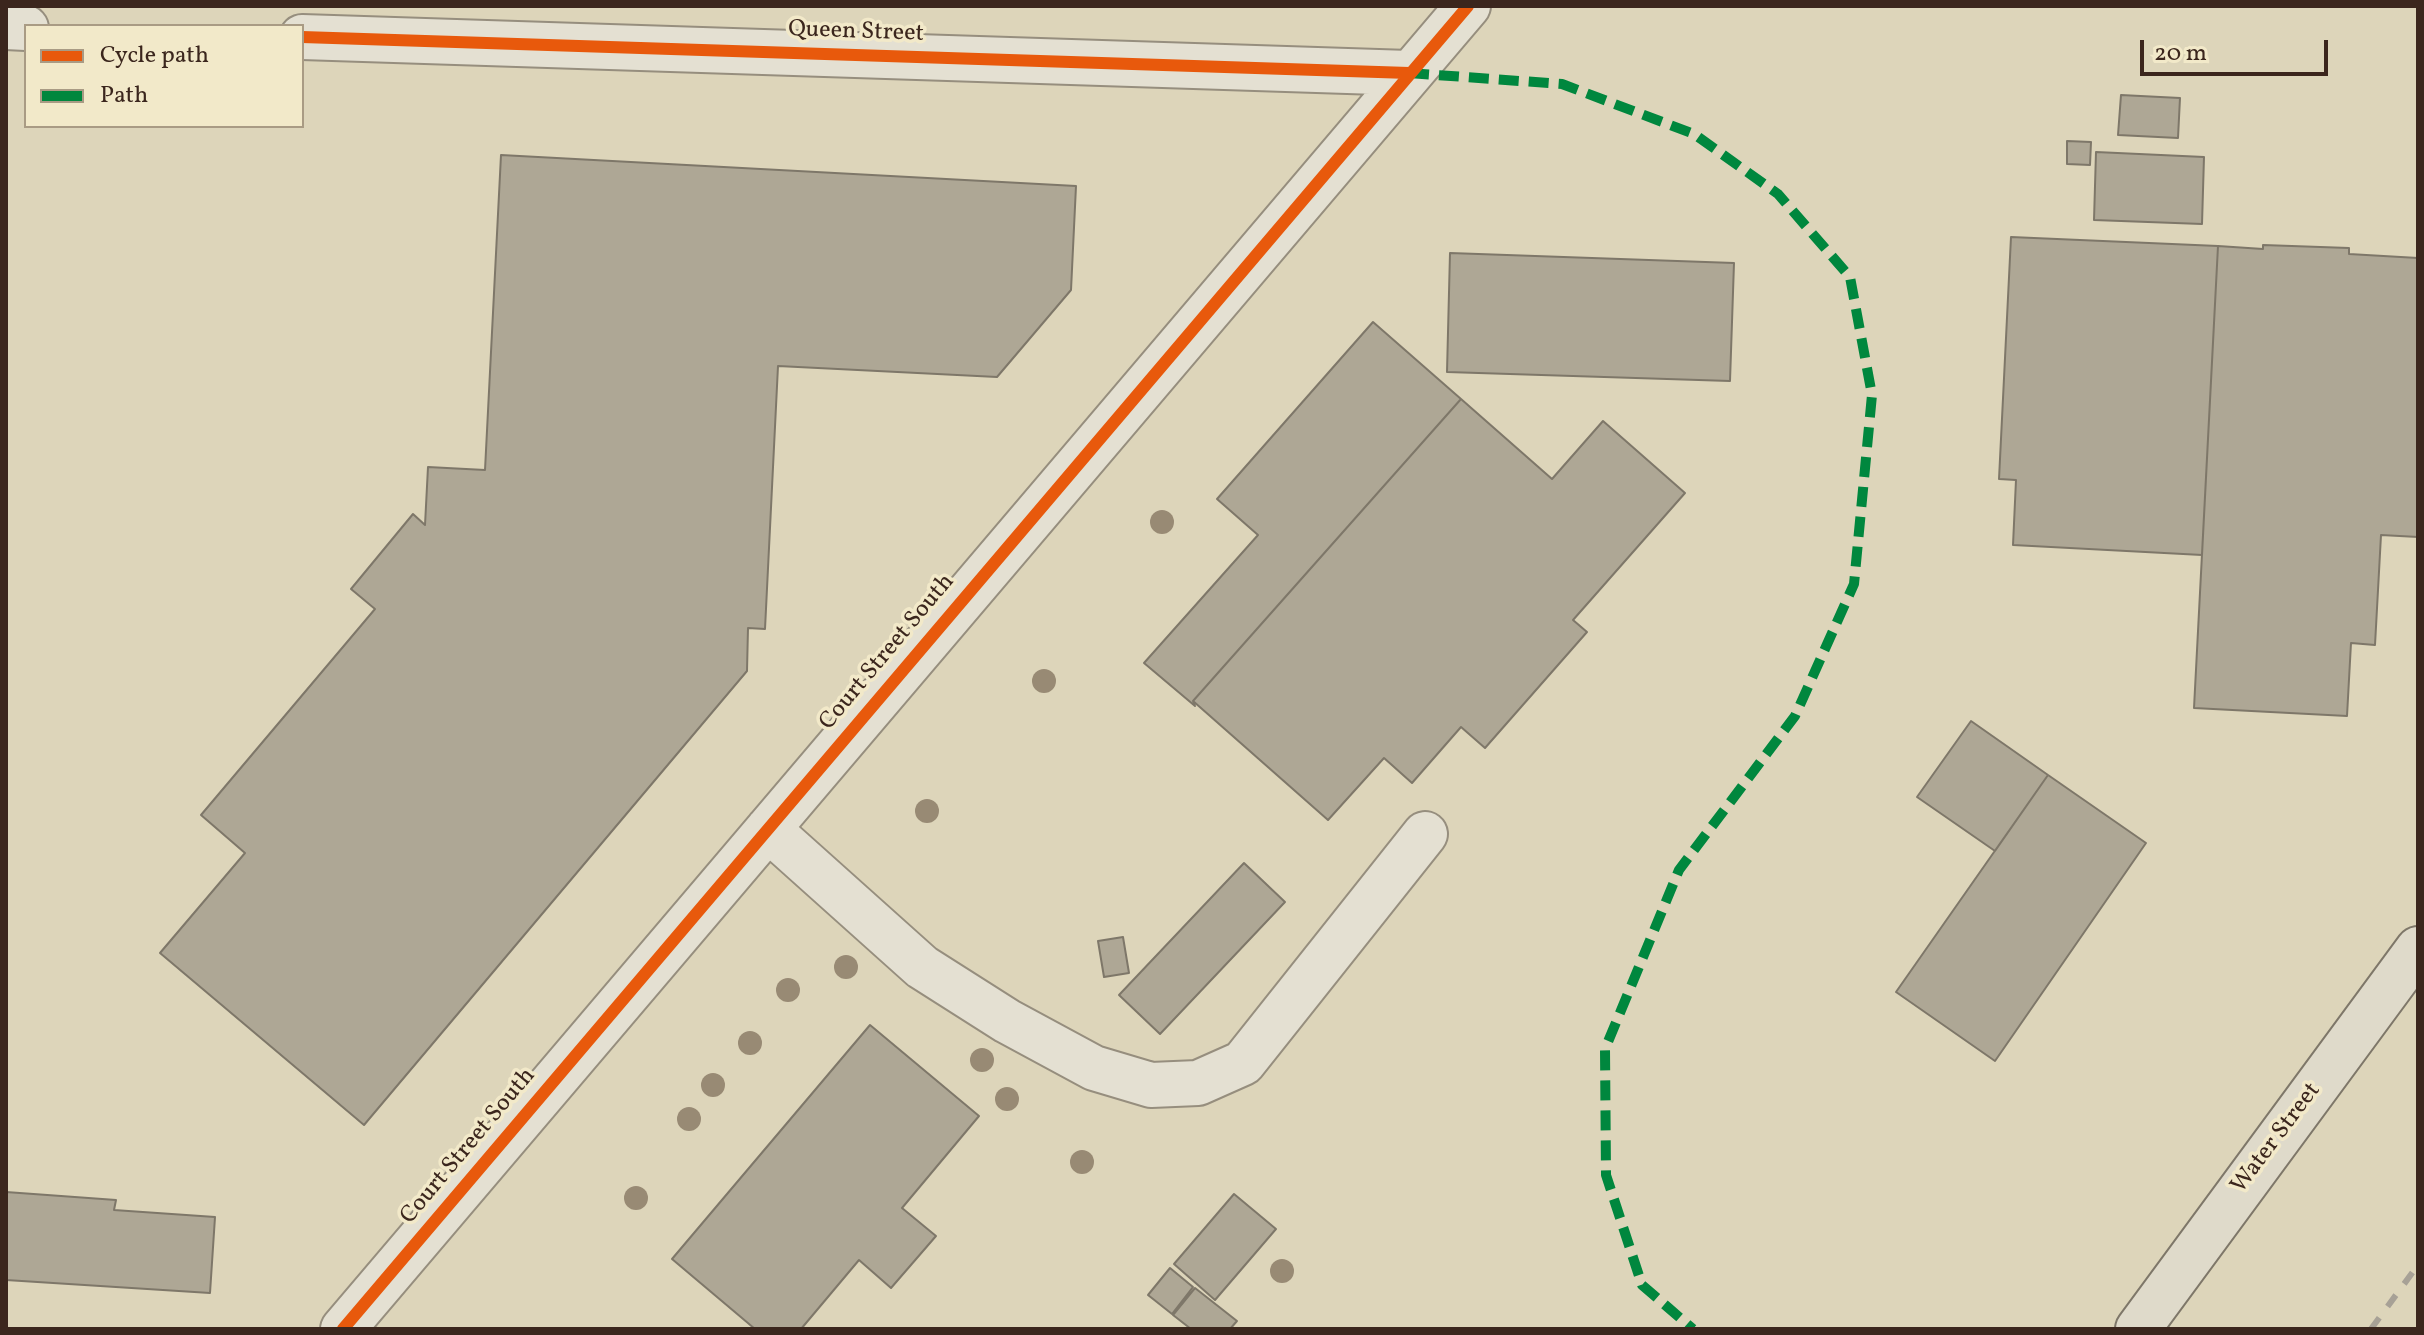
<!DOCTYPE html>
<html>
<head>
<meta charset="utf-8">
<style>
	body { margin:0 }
	#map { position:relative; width:2424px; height:1335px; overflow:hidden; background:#ddd5ba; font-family:Vollkorn,serif }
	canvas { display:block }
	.frame { position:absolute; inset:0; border:8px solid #3b261d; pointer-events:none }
	.legend { position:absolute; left:24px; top:24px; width:280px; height:104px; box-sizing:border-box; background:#f2e9c9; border:2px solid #a99b84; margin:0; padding:10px 14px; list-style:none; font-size:24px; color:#3b261d }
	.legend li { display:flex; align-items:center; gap:16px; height:40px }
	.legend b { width:40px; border:2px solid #a99b84 }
	.scale { position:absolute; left:2140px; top:40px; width:188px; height:36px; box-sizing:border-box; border:4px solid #3b261d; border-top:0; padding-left:10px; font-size:24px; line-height:28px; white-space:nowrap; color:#3b261d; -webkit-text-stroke:6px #f2e9c9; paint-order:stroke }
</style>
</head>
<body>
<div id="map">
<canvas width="2424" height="1335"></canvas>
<div class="frame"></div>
<ul class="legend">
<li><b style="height:10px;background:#e8590c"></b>Cycle path</li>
<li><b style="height:10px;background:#00873e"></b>Path</li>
</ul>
<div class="scale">20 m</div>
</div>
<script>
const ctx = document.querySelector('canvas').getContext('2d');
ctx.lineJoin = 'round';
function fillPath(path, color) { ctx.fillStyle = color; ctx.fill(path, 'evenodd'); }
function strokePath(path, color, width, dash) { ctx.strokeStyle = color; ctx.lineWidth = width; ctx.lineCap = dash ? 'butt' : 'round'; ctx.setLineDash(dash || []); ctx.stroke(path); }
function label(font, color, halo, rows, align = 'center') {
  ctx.font = font + ' Vollkorn,serif'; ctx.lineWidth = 7; ctx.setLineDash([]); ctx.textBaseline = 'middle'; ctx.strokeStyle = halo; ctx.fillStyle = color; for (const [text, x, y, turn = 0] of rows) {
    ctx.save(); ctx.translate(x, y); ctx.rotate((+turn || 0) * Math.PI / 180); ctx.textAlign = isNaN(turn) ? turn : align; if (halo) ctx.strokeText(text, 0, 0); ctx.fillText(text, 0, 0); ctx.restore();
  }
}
const building = new Path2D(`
	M2121,95L2180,98L2178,138L2118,135Z
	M2067,141L2091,142L2090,165L2067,164Z
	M2096,152L2204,157L2202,224L2094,220Z
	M501,155L1076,186L1071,290L997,377L778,366L765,629L748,628L747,671L364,1125L160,953L245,853L201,815L375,609L351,589L413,514L425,525L428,467L485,470Z
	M2011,237L2218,246L2202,555L2013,545L2016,480L1999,479Z
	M2263,245L2349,248V254L2418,258V537L2381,535L2375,645L2351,643L2347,716L2194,708L2218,246L2263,249Z
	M1450,253L1734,263L1730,381L1447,372Z
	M1373,322L1461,399L1193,701L1195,706L1144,663L1258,535L1217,499Z
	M1461,399L1552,479L1603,421L1685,493L1573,620L1587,632L1485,748L1461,727L1412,783L1384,758L1328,820L1193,701Z
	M1971,721L2048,775L1995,851L1917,797Z
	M2048,775L2146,843L1995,1061L1896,992Z
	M1244,863L1285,902L1160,1034L1119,995Z
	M1123,937L1129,973L1104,977L1098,941Z
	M870,1025L979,1116L902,1208L936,1236L891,1288L859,1260L801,1329H755L672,1259Z
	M6,1192L116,1200L114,1210L215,1217L210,1293L6,1280Z
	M1234,1194L1276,1229L1215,1300L1174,1264Z
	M1170,1268L1193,1287L1172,1314L1148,1295Z
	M1195,1288L1237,1321L1230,1329H1191L1173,1315Z`);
fillPath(building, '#aea795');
strokePath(building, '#7e7769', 2);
const minor = new Path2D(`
	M6,27L26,28
	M302,37L1409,73
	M768,829L922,967L1007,1021L1094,1068L1151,1085L1198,1083L1243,1063L1425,834
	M343,1329L1468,6`);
const major = new Path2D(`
	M2138,1329L2418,949`);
strokePath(minor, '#968e7e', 48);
strokePath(major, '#7e7769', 48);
strokePath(minor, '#e4e0d2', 44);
strokePath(major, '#dfdaca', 44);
strokePath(new Path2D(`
	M2371,1329L2418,1265`), '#a7a196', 6, [14, 14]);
strokePath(new Path2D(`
	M1409,73L1562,84L1694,134L1778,194L1850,277L1872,395L1854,584L1795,716L1679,870L1605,1049L1606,1175L1642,1285L1693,1329`), '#00873e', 10, [20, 10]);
strokePath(new Path2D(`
	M302,37L1409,73
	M343,1329L1468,6`), '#e8590c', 12);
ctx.fillStyle = '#988a74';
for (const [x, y] of [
	[1162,522],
	[1044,681],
	[927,811],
	[846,967],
	[788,990],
	[750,1043],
	[982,1060],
	[713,1085],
	[1007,1099],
	[689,1119],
	[1082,1162],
	[636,1198],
	[1282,1271]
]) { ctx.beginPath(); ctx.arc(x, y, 12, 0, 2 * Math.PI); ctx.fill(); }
label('24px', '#3b261d', '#f2e9c9', [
	["Queen Street",856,33,2],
	["Court Street South",888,653,-50],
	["Water Street",2277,1139,-53],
	["Court Street South",469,1147,-50]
]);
</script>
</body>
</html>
